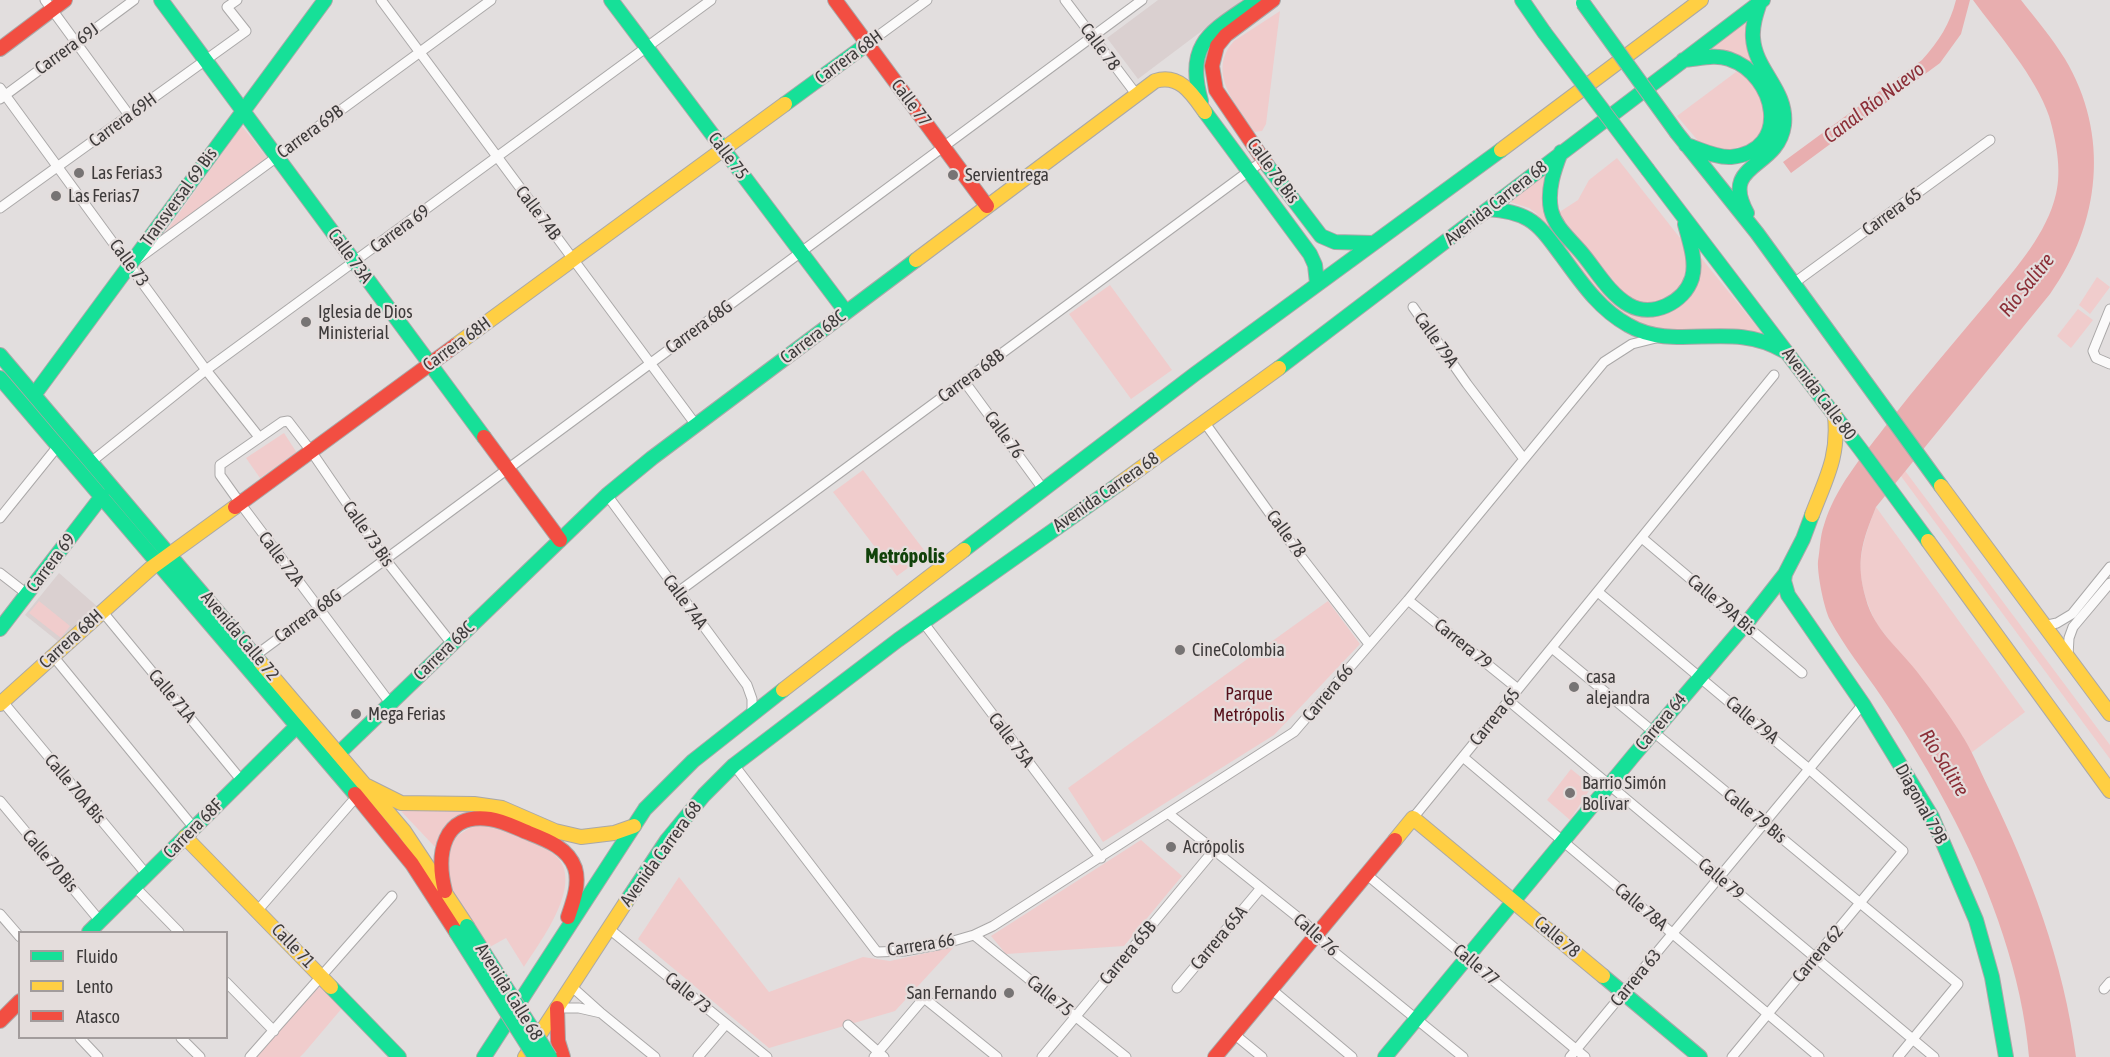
<!DOCTYPE html>
<html>
<head>
<meta charset="utf-8">
<style>
	body { margin:0 }
	#map { position:relative; width:2110px; height:1057px; overflow:hidden; background:#e2dede; font-family:"Asap Condensed",sans-serif }
	canvas { display:block }
	.legend { position:absolute; left:18px; top:931px; width:210px; height:108px; box-sizing:border-box; background:#e4dddc; border:2px solid #a29c9c; margin:0; padding:8px 10px; list-style:none; font-size:18px; color:#3e3b3b }
	.legend li { display:flex; align-items:center; gap:12px; height:30px }
	.legend b { width:30px; border:2px solid #a29c9c }
</style>
</head>
<body>
<div id="map">
<canvas width="2110" height="1057"></canvas>
<ul class="legend">
<li><b style="height:8px;background:#16e098"></b>Fluido</li>
<li><b style="height:8px;background:#ffcf43"></b>Lento</li>
<li><b style="height:8px;background:#f24e42"></b>Atasco</li>
</ul>
</div>
<script>
const ctx = document.querySelector('canvas').getContext('2d');
ctx.lineJoin = 'round';
function fillPath(path, color) { ctx.fillStyle = color; ctx.fill(path, 'evenodd'); }
function strokePath(path, color, width, dash) { ctx.strokeStyle = color; ctx.lineWidth = width; ctx.lineCap = dash ? 'butt' : 'round'; ctx.setLineDash(dash || []); ctx.stroke(path); }
function label(font, color, halo, rows, align = 'center') {
  ctx.font = font + ' "Asap Condensed",sans-serif'; ctx.lineWidth = 4.5; ctx.setLineDash([]); ctx.textBaseline = 'middle'; ctx.strokeStyle = halo; ctx.fillStyle = color; for (const [text, x, y, turn = 0] of rows) {
    ctx.save(); ctx.translate(x, y); ctx.rotate((+turn || 0) * Math.PI / 180); ctx.textAlign = isNaN(turn) ? turn : align; if (halo) ctx.strokeText(text, 0, 0); ctx.fillText(text, 0, 0); ctx.restore();
  }
}
fillPath(new Path2D(`
	M1158,0H1243L1138,79L1107,38Z
	M59,573L99,608L60,643L25,615Z`), '#dad0d0');
fillPath(new Path2D(`
	M1280,11L1266,124L1262,131L1254,132C1236,105 1206,72 1234,41Z
	M1753,14L1760,73L1707,50Z
	M1736,72L1749,76L1767,106L1762,136L1752,145L1719,151L1699,142L1677,116Z
	M242,126L268,159L164,234Z
	M1617,158L1684,243L1688,254L1682,288L1670,300L1642,305L1627,297L1558,213L1578,200L1589,180Z
	M1553,167L1545,206L1615,300L1670,313L1698,254L1762,333L1668,330L1636,324L1603,298L1536,213L1529,208L1507,201Z
	M2097,277L2110,287L2090,314L2079,305Z
	M1110,285L1172,370L1131,399L1069,314Z
	M2078,309L2093,320L2071,348L2057,336Z
	M284,433L297,453L260,478L246,458Z
	M1897,460L2110,745V759L1892,464Z
	M863,470L927,554L897,576L833,492Z
	M1876,507L2025,712L1971,753L1962,735L1876,623C1854,575 1857,555 1876,507Z
	M39,601L70,626L61,638L29,613Z
	M1328,601L1360,644L1274,735L1103,842L1068,788Z
	M1571,769L1592,786L1570,820L1547,800Z
	M400,810H467L492,813L435,847Z
	M483,824C503,830 539,842 555,855C586,882 540,942 524,967L506,938L488,948L448,884L446,850L457,836L471,827Z
	M1141,840L1182,876L1124,946L1006,954L991,936Z
	M679,877L769,992L863,957L890,961L954,947L895,1011L769,1048L638,939Z
	M321,985L343,1007L304,1053L300,1057H254Z`), '#f0cccc');
fillPath(new Path2D(`
	M1956,0H1970L1961,34L1940,63L1791,173L1783,162L1922,60C1939,41 1950,24 1956,0Z
	M1973,0H2021C2036,19 2052,38 2065,59C2110,134 2101,223 2050,294L1876,507C1862,542 1855,561 1866,599C1874,630 1900,649 1918,673C1933,692 1947,712 1960,732C1972,750 1980,771 1989,789C2030,873 2064,963 2076,1057H2029C2022,976 1992,893 1955,821C1933,778 1908,736 1881,696C1864,671 1844,646 1830,620C1824,609 1817,573 1818,561C1820,550 1820,536 1824,525C1835,488 1861,458 1884,428C1919,383 1956,340 1992,297C2017,267 2047,233 2056,194C2062,170 2056,140 2049,116C2036,77 1998,34 1973,0Z`), '#e8aeaf');
const street = new Path2D(`
	M45,0L129,115
	M381,0L696,425
	M1065,0L1136,94
	M867,44L927,0
	M0,88L206,370L259,437
	M0,99L134,0
	M0,208L246,31L227,7L237,0
	M139,258L491,0
	M1794,283L1990,140
	M1413,307L1467,384L1524,459
	M2110,309L2093,351L2096,358L2110,364
	M964,381L1043,489
	M1205,423L1296,550L1369,644
	M91,462L206,370L711,0
	M607,495L747,685L752,699V712
	M0,518L58,446
	M1642,538L1802,673
	M0,573L27,594
	M678,592L1264,160
	M1598,592L1809,769L1903,851L1732,1057
	M1408,600L1518,689
	M102,611L242,781
	M923,622L1101,858
	M2043,626L2057,623L2072,614L2110,567
	M1552,648L1958,984L1898,1057
	M256,655L1142,0
	M53,656L194,828
	M2068,656L2069,638L2073,627L2110,583
	M1509,701L1934,1057
	M3,702L147,875
	M390,703L240,503L220,475V465L282,422L288,421L311,451L385,559L452,644
	M1463,757L1819,1057
	M734,765L877,952L904,951L943,944L974,935L993,926L1294,732L1408,600L1604,362L1632,344L1656,338
	M0,801L100,921
	M1169,814L1305,923L1334,952L1463,1057
	M1413,818L1774,375
	M1366,874L1585,1057
	M135,887L179,932
	M258,910L357,796
	M0,914L20,937
	M608,928L767,1057
	M974,935L1126,1057
	M226,982L274,1031
	M571,986L600,1012
	M1177,988L1261,888
	M1271,989L1352,1057
	M2104,989L2110,982
	M557,1008H579L601,1013L655,1057
	M848,1025L884,1057
	M1234,1034L1262,1057
	M80,1038L98,1057
	M181,1038L200,1057
	M250,1057L392,896
	M698,1057L726,1024
	M874,1057L924,998L997,1057
	M1042,1057L1214,850
	M1570,1057L1863,704`);
const fast = new Path2D(`
	M161,0L484,437
	M611,0L846,312
	M1522,0L1544,32
	M1683,60C1698,59 1715,54 1729,59C1777,75 1792,151 1731,157C1716,158 1700,149 1686,145
	M1201,101C1184,41 1213,31 1257,0
	M785,104L867,44
	M1205,112L1310,254L1315,265L1317,283
	M1677,133L1757,233L1941,486
	M1561,152C1554,170 1547,190 1551,210C1555,227 1569,238 1580,251C1595,268 1608,293 1629,305C1652,318 1684,303 1692,278C1697,261 1689,240 1685,224
	M1267,165L1321,236L1335,242L1373,243
	M1648,170L1861,450L1928,541
	M1488,209C1502,210 1516,212 1528,219C1542,227 1552,243 1562,256C1581,282 1599,309 1628,325C1676,353 1731,319 1784,351
	M1747,213C1719,162 1778,170 1784,125C1788,90 1755,71 1753,38C1752,26 1756,14 1760,2
	M0,355L261,663
	M1279,368L1763,0
	M0,378L355,794
	M34,395L325,0
	M964,550L1195,374L1501,150
	M1785,574L1784,581L1788,595L1863,704L1932,817L1976,920L1992,977L2006,1057
	M0,629L102,496
	M339,753L607,495L652,458L916,260
	M626,902L667,840L704,795L734,765L898,640L1119,484
	M89,932L298,725
	M1603,976L1700,1057
	M331,987L399,1057
	M484,1057L645,809L693,761L783,690
	M1385,1057L1634,755L1749,620L1785,574L1803,539L1812,515`);
const slow = new Path2D(`
	M1501,150L1701,0
	M916,260L1155,81C1180,73 1193,95 1205,112
	M456,345L785,104
	M1119,484L1279,368
	M1941,486L2110,714
	M1812,515C1826,478 1839,457 1835,416
	M1928,541L2110,791
	M261,663L404,831L467,926
	M783,690L964,550
	M0,704L151,568L235,507
	M367,786L401,803L474,804L502,808L555,831L581,837L614,833L634,826
	M185,837L331,987
	M1395,840L1413,818L1603,976
	M525,1057L626,902`);
const jam = new Path2D(`
	M835,0L987,206
	M0,49L65,0
	M1267,165L1216,90L1212,66L1217,46L1226,35L1273,0
	M484,437L560,540
	M235,507L456,345
	M355,794L412,864L456,932
	M445,891C436,855 442,812 490,819C504,821 516,828 529,833C547,840 568,848 575,868C580,884 573,902 568,917
	M557,1008L558,1041L563,1057
	M0,1021L20,1001
	M1215,1057L1395,840`);
strokePath(street, '#aaa8a8', 11);
strokePath(fast, '#aaa8a8', 16);
strokePath(slow, '#aaa8a8', 16);
strokePath(jam, '#aaa8a8', 16);
strokePath(street, '#fbfafa', 9);
strokePath(fast, '#16e098', 14);
strokePath(slow, '#ffcf43', 14);
strokePath(jam, '#f24e42', 14);
const fastBridge = new Path2D(`
	M1583,3L1677,133
	M1544,32L1648,170
	M467,926L550,1057
	M456,932L535,1057`);
strokePath(fastBridge, '#aaa8a8', 16, []);
strokePath(fastBridge, '#16e098', 14);
for (const [x, y, r, color] of [
	[79,173,6,"#777474"],
	[953,175,6,"#777474"],
	[56,196,6,"#777474"],
	[306,322,6,"#777474"],
	[1180,650,6,"#777474"],
	[1574,687,6,"#777474"],
	[356,714,6,"#777474"],
	[1570,793,6,"#777474"],
	[1171,847,6,"#777474"],
	[1009,993,6,"#777474"]
]) { const dot = new Path2D(); dot.arc(x, y, r, 0, 2 * Math.PI); ctx.fillStyle = color; ctx.fill(dot); strokePath(dot, '#e4dddc', 2); }
label('18px', '#3e3b3b', '#e4dddc', [
	["Calle 78",1100,47,53],
	["Carrera 69J",67,49,-36],
	["Carrera 68H",849,57,-36],
	["Calle 77",911,103,53],
	["Carrera 69H",123,120,-36],
	["Carrera 69B",310,132,-36],
	["Calle 75",728,156,53],
	["Calle 78 Bis",1273,171,54],
	["Transversal 69 Bis",179,197,-54],
	["Avenida Carrera 68",1496,203,-38],
	["Carrera 65",1892,212,-36],
	["Calle 74B",538,213,53],
	["Carrera 69",400,229,-36],
	["Calle 73A",350,256,54],
	["Calle 73",129,263,54],
	["Carrera 68G",699,327,-36],
	["Carrera 68C",813,337,-37],
	["Calle 79A",1436,340,55],
	["Carrera 68H",457,344,-36],
	["Carrera 68B",971,376,-36],
	["Avenida Calle 80",1819,394,53],
	["Calle 76",1004,435,54],
	["Avenida Carrera 68",1106,492,-35],
	["Calle 73 Bis",368,534,55],
	["Calle 78",1286,534,54],
	["Calle 72A",281,559,53],
	["Carrera 69",51,563,-53],
	["Calle 74A",685,602,54],
	["Calle 79A Bis",1722,605,40],
	["Carrera 68G",308,616,-36],
	["Avenida Calle 72",240,636,50],
	["Carrera 68H",71,639,-42],
	["Carrera 79",1463,644,39],
	["Carrera 68C",444,651,-44],
	["Carrera 66",1328,693,-50],
	["Calle 71A",172,696,50],
	["Carrera 65",1495,717,-51],
	["Calle 79A",1752,720,40],
	["Carrera 64",1661,722,-50],
	["Calle 75A",1011,740,53],
	["Calle 70A Bis",75,789,50],
	["Diagonal 79B",1921,804,61],
	["Calle 79 Bis",1755,816,39],
	["Carrera 68F",193,829,-45],
	["Avenida Carrera 68",661,854,-54],
	["Calle 70 Bis",50,861,50],
	["Calle 79",1721,879,40],
	["Calle 78A",1641,907,40],
	["Calle 76",1316,935,42],
	["Calle 78",1557,937,40],
	["Carrera 65A",1219,938,-50],
	["Carrera 66",921,945,-9],
	["Calle 71",293,946,46],
	["Carrera 65B",1128,953,-50],
	["Carrera 62",1818,954,-50],
	["Calle 77",1476,965,40],
	["Carrera 63",1636,978,-50],
	["Avenida Calle 68",509,992,58],
	["Calle 73",688,993,39],
	["Calle 75",1050,996,39]
]);
label('18px', '#3e3b3b', '#e4dddc', [
	["Las Ferias3",91,173],
	["Servientrega",965,175],
	["Las Ferias7",68,196],
	["Iglesia de Dios",318,312],
	["Ministerial",318,333],
	["CineColombia",1192,650],
	["casa",1586,677],
	["alejandra",1586,698],
	["Mega Ferias",368,714],
	["Barrio Simón",1582,783],
	["Bolívar",1582,804],
	["Acrópolis",1183,847],
	["San Fernando",997,993,"right"]
], 'left');
label('18px', '#56101a', '#e4dddc', [
	["Parque",1249,694],
	["Metrópolis",1249,715]
]);
label('italic 20px', '#8b2e37', '#e4dddc', [
	["Canal Río Nuevo",1874,103,-37],
	["Río Salitre",2027,285,-51],
	["Río Salitre",1944,763,58]
]);
label('bold 20px', '#10420a', '#e4dddc', [
	["Metrópolis",905,557]
]);
</script>
</body>
</html>
